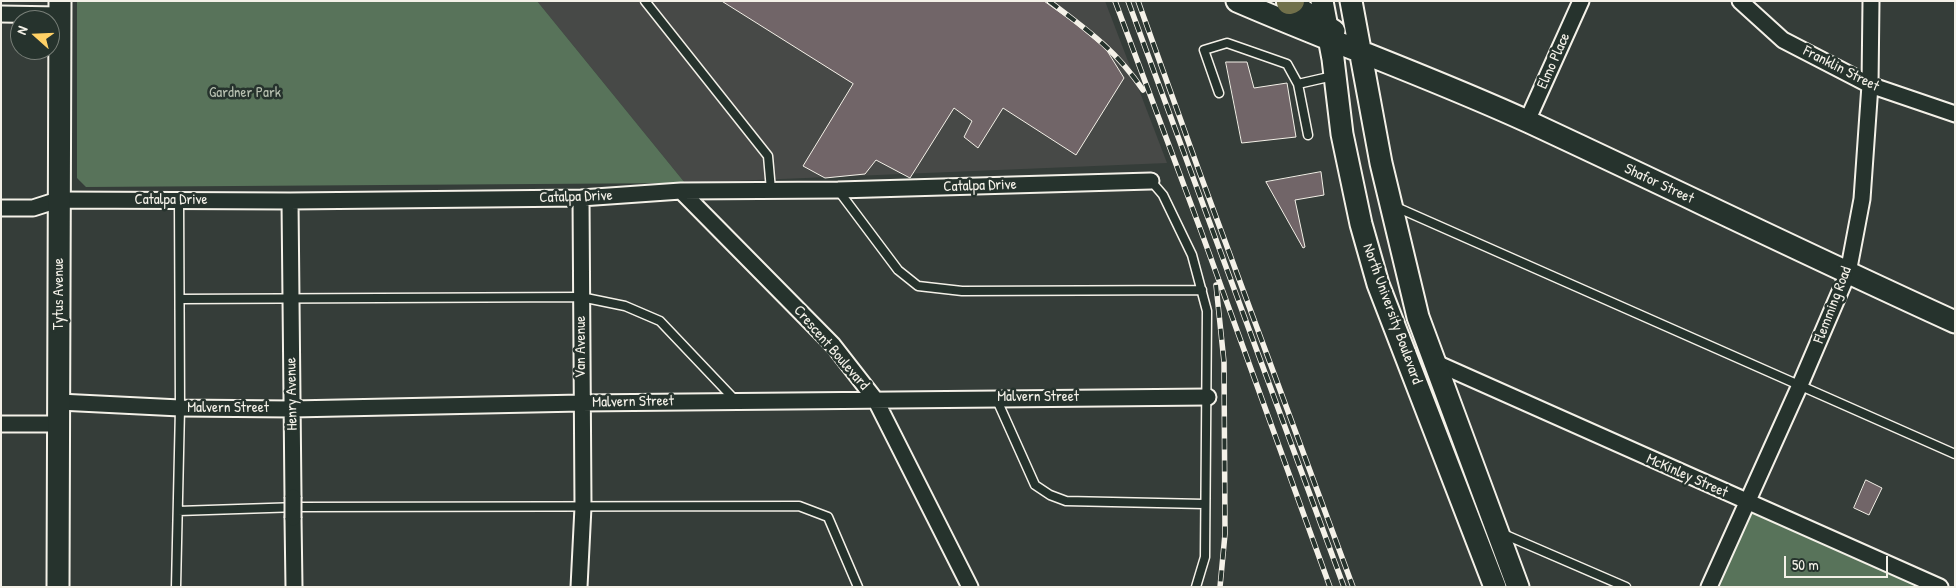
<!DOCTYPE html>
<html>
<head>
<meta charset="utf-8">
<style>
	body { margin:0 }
	#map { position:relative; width:1956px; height:588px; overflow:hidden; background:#353d39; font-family:"Patrick Hand",sans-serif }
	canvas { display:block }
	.frame { position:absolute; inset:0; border:2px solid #f4f1e8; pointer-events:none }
	.north { position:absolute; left:10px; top:10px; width:50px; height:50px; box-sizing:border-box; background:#26332d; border:1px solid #787f78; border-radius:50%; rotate:290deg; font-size:14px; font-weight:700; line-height:20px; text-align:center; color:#f4f1e8 }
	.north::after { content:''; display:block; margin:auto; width:18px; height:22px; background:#ffd166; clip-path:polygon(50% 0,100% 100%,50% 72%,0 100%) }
	.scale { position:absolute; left:1784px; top:556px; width:104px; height:22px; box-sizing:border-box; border:2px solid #f4f1e8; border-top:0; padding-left:6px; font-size:15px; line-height:18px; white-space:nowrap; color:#f4f1e8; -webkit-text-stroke:4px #26332d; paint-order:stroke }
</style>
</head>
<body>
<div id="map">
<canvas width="1956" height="588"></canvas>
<div class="frame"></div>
<div class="north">N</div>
<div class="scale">50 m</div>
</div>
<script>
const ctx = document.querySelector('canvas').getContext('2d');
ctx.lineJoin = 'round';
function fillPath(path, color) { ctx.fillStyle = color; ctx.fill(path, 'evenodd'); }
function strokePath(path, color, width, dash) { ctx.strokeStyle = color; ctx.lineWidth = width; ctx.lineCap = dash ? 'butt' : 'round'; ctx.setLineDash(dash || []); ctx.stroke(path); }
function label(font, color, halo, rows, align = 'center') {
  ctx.font = font + ' "Patrick Hand",sans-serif'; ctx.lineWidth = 5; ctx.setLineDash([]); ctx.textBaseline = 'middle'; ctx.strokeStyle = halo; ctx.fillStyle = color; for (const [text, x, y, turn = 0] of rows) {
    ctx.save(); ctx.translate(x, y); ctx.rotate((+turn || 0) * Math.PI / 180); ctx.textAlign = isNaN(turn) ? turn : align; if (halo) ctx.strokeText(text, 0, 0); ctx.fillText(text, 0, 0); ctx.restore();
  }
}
fillPath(new Path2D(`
	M537,1H1105L1167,163L685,183Z`), '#474947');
fillPath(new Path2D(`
	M77,1H537L685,183L86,187L77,178Z
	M1747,503L1940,587H1709Z`), '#58735a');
const building = new Path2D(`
	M722,1H1044L1076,24L1106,49L1124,78L1076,155L1003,108L978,148L964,137L972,121L954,108L910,178L876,160L865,174L825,178L803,166L853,84Z
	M1226,62H1247L1254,88L1287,83L1296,137L1242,143Z
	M1321,172L1324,195L1295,200L1305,247L1303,248L1266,182Z
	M1866,480L1882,488L1869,515L1854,508Z`);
fillPath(building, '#716568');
strokePath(building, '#f4f1e8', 1);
const lane = new Path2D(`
	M645,1L768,156L771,190
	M1219,93L1204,50L1227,43L1287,64L1298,84
	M1308,135L1298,84L1333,76
	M1151,181L1163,195L1192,255L1207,311L1205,557L1196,587
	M838,190L898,270L918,286L962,291L1202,290
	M1396,207L1955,454
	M180,299L581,297L625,306L660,321L736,401
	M996,398L1035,485L1050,495L1066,501L1204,504
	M178,511L299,507L799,506L828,517L858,587
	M1501,533L1626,587
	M176,587L180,408L179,199`);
const street = new Path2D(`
	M1740,1L1783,40L1870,85L1955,114
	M1,14L60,15
	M1527,121L1581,1
	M681,191L833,345L875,399L970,587
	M290,201L293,497
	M1,208H33L58,200L290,201L581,198L681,191L838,190L1151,181
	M1434,362L1940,587
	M59,402L180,408L292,409L581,403L1208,397
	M1,424H59
	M293,518L294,587
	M579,587L583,507L581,198
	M1709,587L1800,385L1848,273L1862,199L1870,85L1871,1`);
const secondary = new Path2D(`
	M1237,1C1334,43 1433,78 1529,122C1671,188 1812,257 1955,322
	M1288,1L1334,31
	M1322,1L1333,59L1342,134L1361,224L1378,284L1495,587
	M1351,1L1381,163L1418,317L1518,587
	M58,587L60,1`);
const primary = new Path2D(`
	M1289,2L1292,1`);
strokePath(lane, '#f4f1e8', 11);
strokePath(street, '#f4f1e8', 19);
strokePath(secondary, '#f4f1e8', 25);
strokePath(primary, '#f4f1e8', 28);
strokePath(lane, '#26332d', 8);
strokePath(street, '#26332d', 15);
strokePath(secondary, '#26332d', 21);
strokePath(primary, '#71704a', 24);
const rail = new Path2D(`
	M1049,1C1087,30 1115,49 1143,90
	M1115,1L1201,231L1330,587
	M1128,1L1344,587
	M1138,1L1199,171L1353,587
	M1216,285L1224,362L1225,534L1220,587`);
strokePath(rail, '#f4f1e8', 5.5);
strokePath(rail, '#26332d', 4, [11]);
const streetBridge = new Path2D(`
	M293,497V518`);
strokePath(streetBridge, '#f4f1e8', 19, []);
strokePath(streetBridge, '#26332d', 15);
label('15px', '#f4f1e8', '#26332d', [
	["Elmo Place",1554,61,-66],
	["Franklin Street",1841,69,27],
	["Shafor Street",1659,184,25],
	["Catalpa Drive",980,186,-2],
	["Catalpa Drive",576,197,-2],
	["Catalpa Drive",171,200],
	["Tytus Avenue",59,294,-90],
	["Flemming Road",1833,305,-69],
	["North University Boulevard",1392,314,70],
	["Van Avenue",581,347,-90],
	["Crescent Boulevard",831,348,49],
	["Henry Avenue",292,394,-91],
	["Malvern Street",1038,397],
	["Malvern Street",633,402,-1],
	["Malvern Street",228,408],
	["McKinley Street",1687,476,24]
]);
label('15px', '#b6bfaf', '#26332d', [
	["Gardner Park",245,93]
]);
</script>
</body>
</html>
